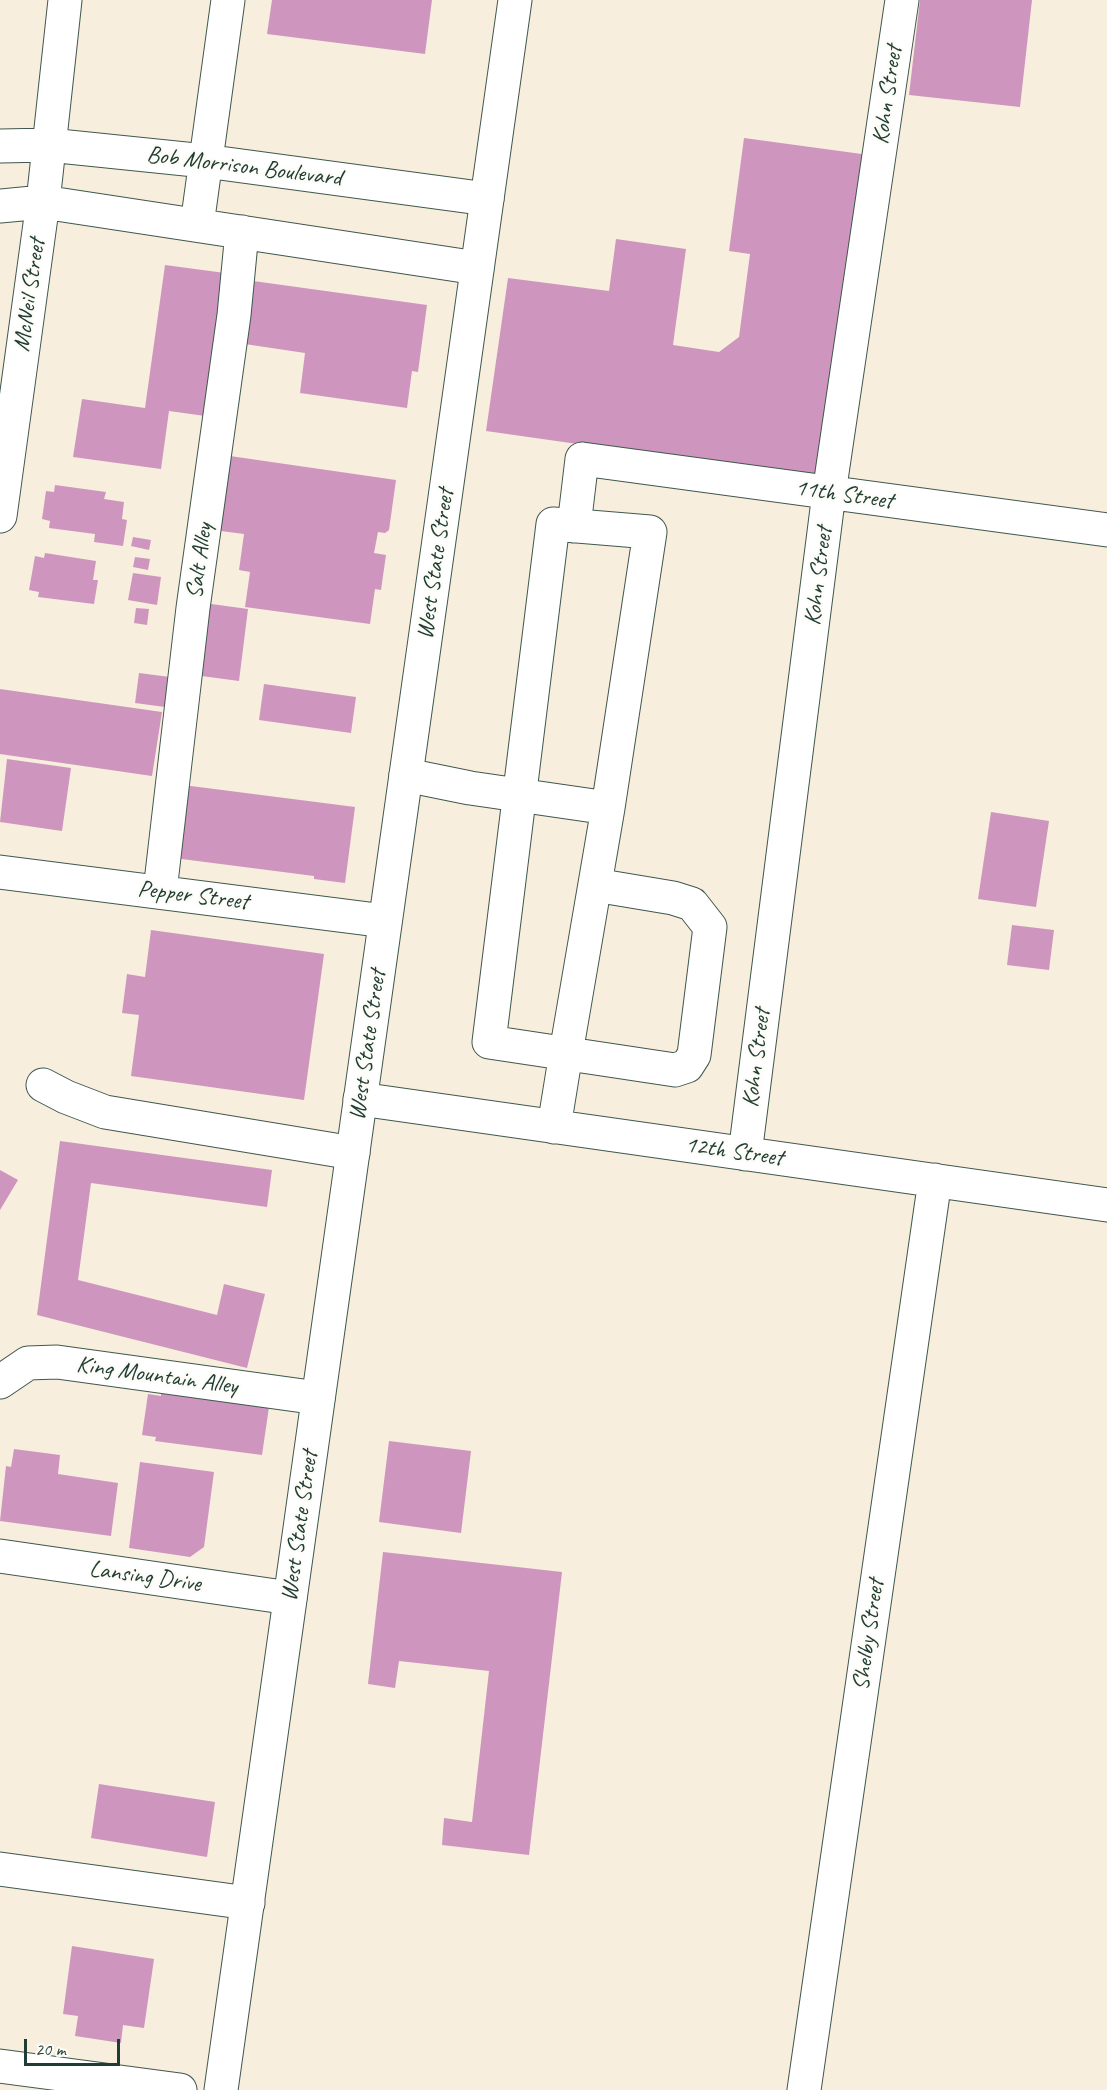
<!DOCTYPE html>
<html>
<head>
<meta charset="utf-8">
<style>
	body { margin:0 }
	#map { position:relative; width:1107px; height:2090px; overflow:hidden; background:#f8eedd; font-family:Caveat,sans-serif }
	canvas { display:block }
	.scale { position:absolute; left:24px; top:2039px; width:96px; height:27px; box-sizing:border-box; border:3px solid #1f3d34; border-top:0; padding-left:8px; font-size:18px; line-height:21px; white-space:nowrap; color:#1f3d34; -webkit-text-stroke:4px #fdfcf7; paint-order:stroke }
</style>
</head>
<body>
<div id="map">
<canvas width="1107" height="2090"></canvas>
<div class="scale">20 m</div>
</div>
<script>
const ctx = document.querySelector('canvas').getContext('2d');
ctx.lineJoin = 'round';
function fillPath(path, color) { ctx.fillStyle = color; ctx.fill(path, 'evenodd'); }
function strokePath(path, color, width, dash) { ctx.strokeStyle = color; ctx.lineWidth = width; ctx.lineCap = dash ? 'butt' : 'round'; ctx.setLineDash(dash || []); ctx.stroke(path); }
function label(font, color, halo, rows, align = 'center') {
  ctx.font = font + ' Caveat,sans-serif'; ctx.lineWidth = 5; ctx.setLineDash([]); ctx.textBaseline = 'middle'; ctx.strokeStyle = halo; ctx.fillStyle = color; for (const [text, x, y, turn = 0] of rows) {
    ctx.save(); ctx.translate(x, y); ctx.rotate((+turn || 0) * Math.PI / 180); ctx.textAlign = isNaN(turn) ? turn : align; if (halo) ctx.strokeText(text, 0, 0); ctx.fillText(text, 0, 0); ctx.restore();
  }
}
fillPath(new Path2D(`
	M272,0H432L425,54L267,34Z
	M920,0H1032L1020,107L909,95Z
	M744,138L869,155L824,479L486,431L508,278L609,291L616,239L686,249L673,345L719,352L739,337L750,254L729,251Z
	M165,265L225,273L205,416L169,411L161,469L73,457L82,399L145,408Z
	M246,280L427,305L418,372L412,371L407,408L300,393L305,353L238,343Z
	M223,455L396,480L389,530L385,533L378,532L374,553L386,555L381,590L375,589L370,624L245,607L250,572L239,570L244,534L213,530Z
	M55,485L106,492L104,499L124,502L122,519L127,520L123,546L94,542L95,534L49,528L50,521L42,519L46,491L54,492Z
	M133,537L151,540L149,550L131,546Z
	M45,553L96,561L93,580H98L94,604L38,597L39,592L29,590L35,556L44,558Z
	M135,557L150,559L148,570L133,567Z
	M133,573L161,577L157,605L128,600Z
	M204,603L248,609L239,681L194,675Z
	M136,608L149,609L147,625L134,623Z
	M139,673L170,677L165,707L135,703Z
	M264,684L356,697L351,733L259,720Z
	M0,689L162,712L152,776L0,754Z
	M7,759L71,768L62,831L0,822Z
	M183,785L355,807L345,883L314,879V876L174,858Z
	M991,812L1049,821L1036,907L978,899Z
	M1012,925L1054,930L1049,970L1007,965Z
	M151,930L324,954L304,1100L131,1076L139,1015L122,1013L127,974L145,977Z
	M60,1141L272,1170L267,1207L91,1183L78,1280L217,1315L224,1284L265,1294L247,1368L37,1315Z
	M0,1170L18,1180L0,1210Z
	M161,1393L269,1407L262,1455L155,1441L156,1437L142,1435L148,1394L161,1396Z
	M389,1441L471,1451L461,1533L379,1522Z
	M14,1449L60,1455L58,1474L118,1483L111,1536L0,1521L6,1466L11,1467Z
	M140,1462L214,1472L204,1547L190,1557L129,1548Z
	M383,1552L562,1572L529,1855L442,1845L444,1818L472,1822L489,1671L399,1661L395,1688L368,1684Z
	M99,1784L215,1802L207,1857L91,1838Z
	M72,1946L154,1959L144,2028L123,2025L121,2043L75,2036L78,2016L63,2014Z`), '#ce96bf');
const minor = new Path2D(`
	M0,146L49,145L205,161L487,199
	M0,206L43,202L477,268
	M197,225L228,0
	M0,516L43,202L65,0
	M574,526L582,459L1107,530
	M406,775L470,788L608,808
	M0,872L385,921
	M160,891L193,608L234,315L242,232
	M43,1085L66,1097L105,1112L353,1153
	M360,1099L1107,1205
	M554,1127L566,1053L608,808L650,532L553,524L489,1042L675,1070L687,1066L694,1055L710,927L692,904L673,898L595,885
	M745,1154L829,493L902,0
	M0,1382L28,1363L57,1362L318,1398
	M0,1556L290,1598
	M0,1869L248,1903
	M0,2066L180,2090
	M804,2090L935,1180`);
const major = new Path2D(`
	M221,2090L515,0`);
strokePath(minor, '#40584d', 35);
strokePath(major, '#40584d', 35);
strokePath(minor, '#fff', 33);
strokePath(major, '#fff', 33);
label('24px', '#1f3d34', '#fdfcf7', [
	["Kohn Street",888,95,-82],
	["Bob Morrison Boulevard",244,167,7],
	["McNeil Street",30,295,-82],
	["11th Street",844,495,8],
	["Salt Alley",200,561,-82],
	["West State Street",436,564,-82],
	["Kohn Street",819,576,-83],
	["Pepper Street",193,896,7],
	["West State Street",368,1045,-82],
	["Kohn Street",757,1058,-83],
	["12th Street",734,1152,8],
	["King Mountain Alley",157,1376,8],
	["West State Street",300,1526,-82],
	["Lansing Drive",145,1577,8],
	["Shelby Street",869,1635,-82]
]);
</script>
</body>
</html>
